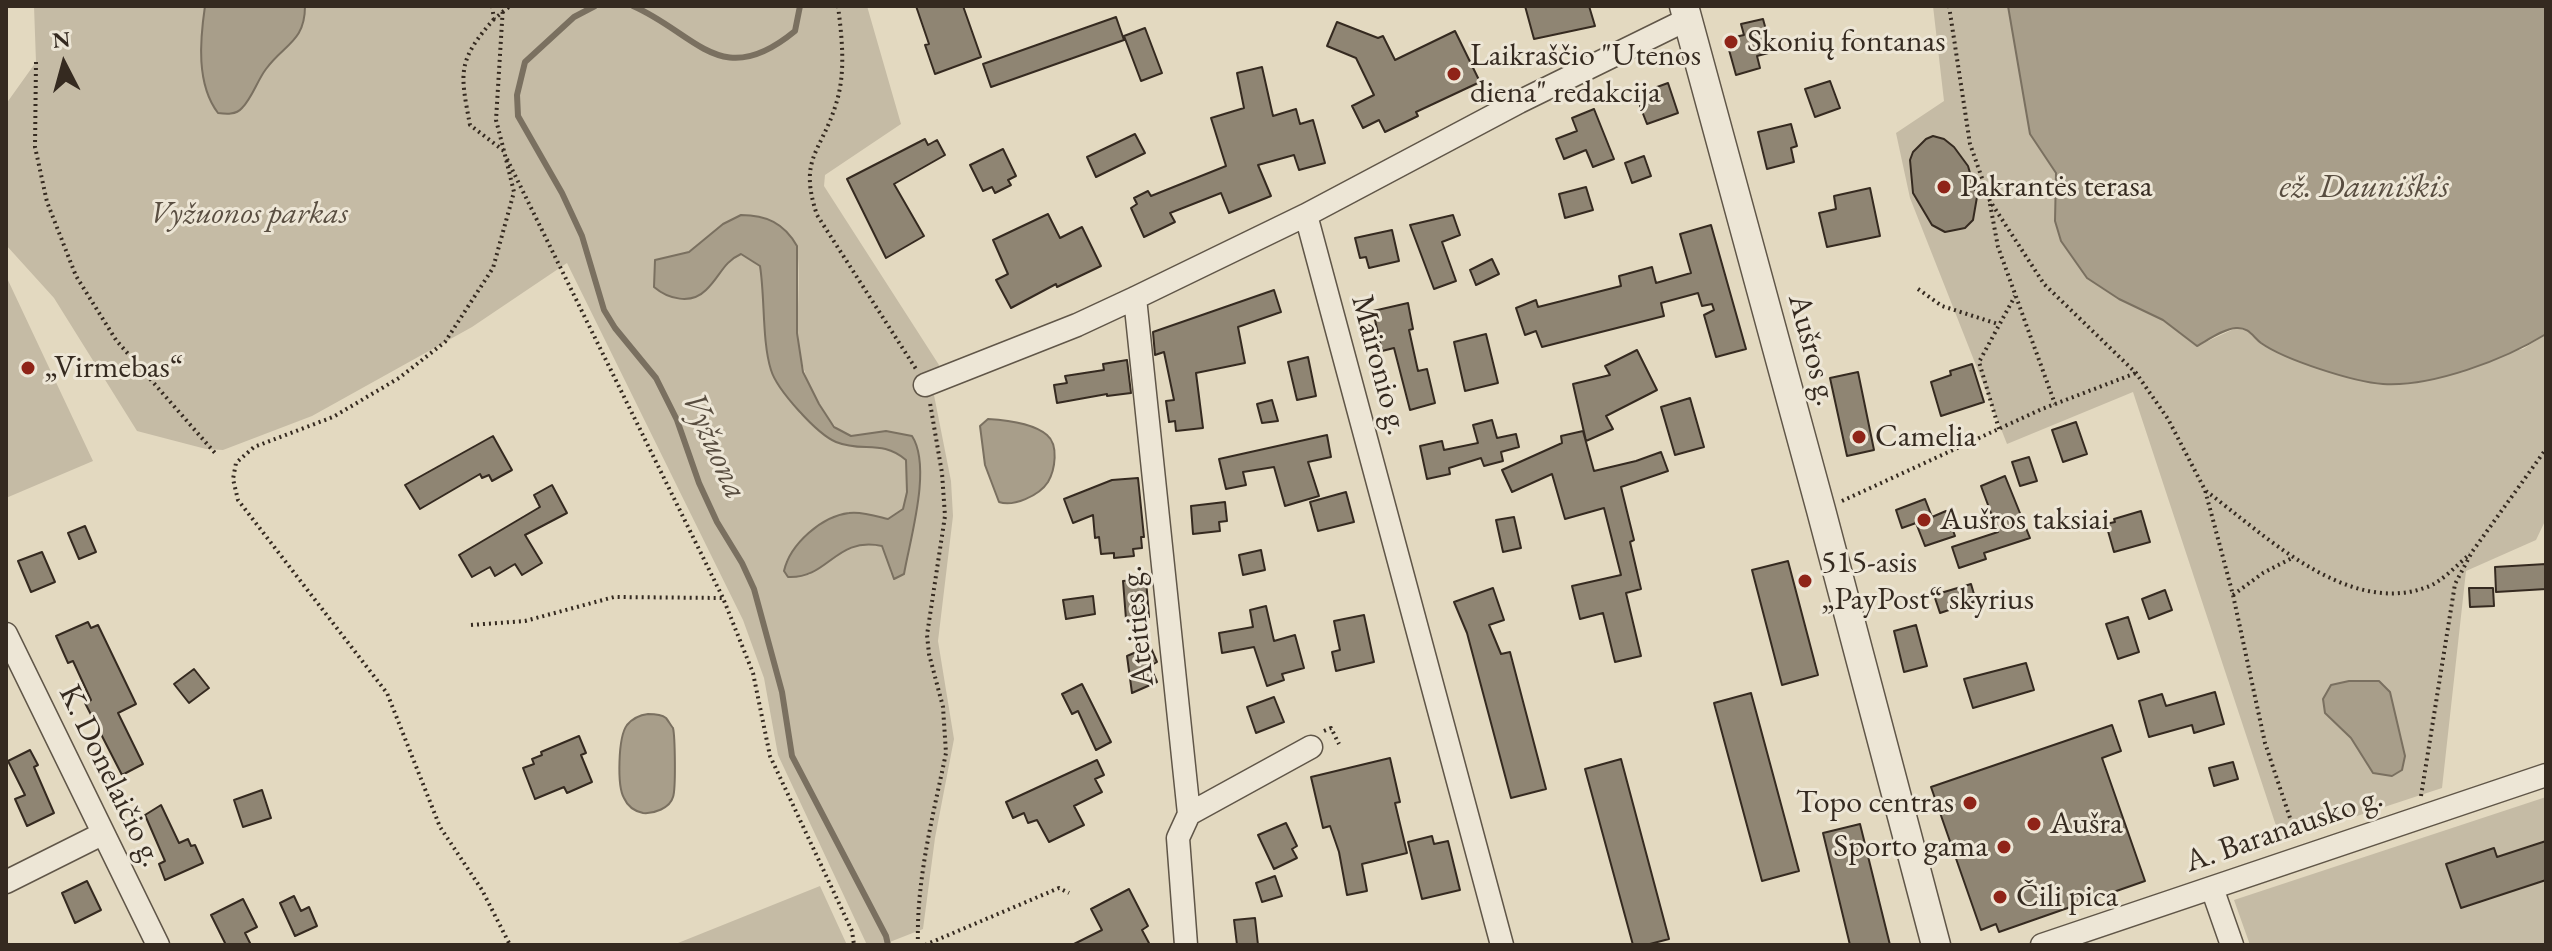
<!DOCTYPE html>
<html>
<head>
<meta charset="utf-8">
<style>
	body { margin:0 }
	#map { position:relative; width:2552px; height:951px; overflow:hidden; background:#e3d9c0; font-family:"EB Garamond",serif }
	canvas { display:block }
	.frame { position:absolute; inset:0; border:8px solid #352a20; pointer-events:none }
	.north { position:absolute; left:24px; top:24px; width:80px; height:80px; -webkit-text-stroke:6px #ede6d6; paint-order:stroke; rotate:354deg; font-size:22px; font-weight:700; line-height:32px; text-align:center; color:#352a20 }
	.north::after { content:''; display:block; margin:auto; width:28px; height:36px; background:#352a20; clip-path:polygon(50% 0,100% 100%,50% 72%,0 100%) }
</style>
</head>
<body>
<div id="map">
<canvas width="2552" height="951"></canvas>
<div class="frame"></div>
<div class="north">N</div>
</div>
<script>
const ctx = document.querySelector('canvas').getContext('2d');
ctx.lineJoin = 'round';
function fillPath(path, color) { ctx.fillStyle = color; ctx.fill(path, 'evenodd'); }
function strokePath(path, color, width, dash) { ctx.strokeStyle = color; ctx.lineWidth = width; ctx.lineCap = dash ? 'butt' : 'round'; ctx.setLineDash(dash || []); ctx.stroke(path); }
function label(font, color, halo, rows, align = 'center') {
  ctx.font = font + ' "EB Garamond",serif'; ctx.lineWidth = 6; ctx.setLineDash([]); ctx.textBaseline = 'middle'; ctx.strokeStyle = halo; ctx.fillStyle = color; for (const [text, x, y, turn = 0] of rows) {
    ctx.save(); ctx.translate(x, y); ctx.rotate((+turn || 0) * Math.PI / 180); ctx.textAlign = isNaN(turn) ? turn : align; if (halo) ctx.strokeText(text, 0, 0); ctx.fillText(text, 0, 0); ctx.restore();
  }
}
fillPath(new Path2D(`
	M34,6H867L901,124L825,175L824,186L939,365L933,390L951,481L953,516L938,641L954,739L935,838L923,929L882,945H867L778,755L764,678L743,620L567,263L472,327L312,416L223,450L206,449L137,431L54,298L6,245V104L36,62ZM705,239L797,246C804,310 784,350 824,411C831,422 837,431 850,436C871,442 896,442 917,445L904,574H891L888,558L881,546C849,540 834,557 809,575L784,571L786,561L808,533L853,512L888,519L903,509L907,492L906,460L886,447L868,448L800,414L765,302L760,266L741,254L727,260H655L689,252Z
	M1933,6H2008L2030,134L2056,173L2055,221L2119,299L2163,320L2197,346L2236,328L2251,331L2261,343L2294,359L2354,379L2523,349L2546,334V519L2536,540L2466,571L2442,788L2281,841L2133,392L2007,444L1910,198L1896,133L1944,101Z
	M6,276L93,461L6,498Z
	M2546,797V945H2250L2234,900Z
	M820,886L847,945H673Z`), '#c5bba5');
const water = new Path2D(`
	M205,6H305C305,42 284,44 266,69C257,81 252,98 242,108C236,115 226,114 218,113C196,84 200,40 205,6Z
	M2008,6H2546V334C2504,360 2432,387 2383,384C2354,382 2285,360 2261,343C2253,337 2249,327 2236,328C2223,329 2208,340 2197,346L2163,320L2119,299L2087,278L2061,241L2055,221L2056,173L2030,134Z
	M741,215C766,215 784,223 797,246V333L803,372L819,404L834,427L851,436L886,431L912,436C932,467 910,539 904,574L894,579L882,546C835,536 829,579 788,577L784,571C790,544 822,516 849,513C861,511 876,516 888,519L903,509L907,492L906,460C881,439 863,453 836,442C817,434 777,390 771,370C762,342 765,297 760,266L741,254C723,262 720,277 706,290C691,305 668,299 654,287L655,260L689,252L723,224Z
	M988,419C1005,420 1033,423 1047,435C1059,445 1055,470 1048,482C1039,496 1013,507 999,502L985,465L980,426Z
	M2349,681H2379L2390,692L2405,756L2402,770L2392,776L2373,773L2351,738L2325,713L2323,699L2331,685Z
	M648,714C654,714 661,714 666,718C667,719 672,727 673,728C675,736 676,789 673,797C670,808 654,814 643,813C634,811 627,805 624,798C617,786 618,737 627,725C632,719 640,715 648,714Z`);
fillPath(water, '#a89e8a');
strokePath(water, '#7a7060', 2);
strokePath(new Path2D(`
	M595,6L574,17L525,62L517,95L518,116L562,193L582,236L604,310L615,328L656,378L677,420L699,483L717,522L742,563L754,589L782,692L792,756L886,936L888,945
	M633,6C697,34 721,92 795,31L800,6`), '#7a7060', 6);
const building = new Path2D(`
	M916,6H963L981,57L935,74L925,45L929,44Z
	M1525,6H1589L1595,26L1534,39Z
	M1116,17L1124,40L991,87L983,64Z
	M1763,19L1772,52L1757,56L1760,68L1736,75L1726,39L1744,35L1741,24Z
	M1337,22L1378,38L1383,36L1395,60L1455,31L1480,82L1416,112L1418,116L1385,132L1379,120L1363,128L1352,106L1374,95L1356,58L1327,46Z
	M1145,28L1162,73L1141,81L1124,36Z
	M1262,67L1273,116L1296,109L1300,124L1313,120L1325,163L1299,170L1294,155L1258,165L1271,196L1229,213L1221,193L1170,213L1175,222L1144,237L1131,208L1137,204L1134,198L1148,191L1151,196L1226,166L1211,118L1244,108L1237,73Z
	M1830,81L1840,108L1815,117L1805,89Z
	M1668,83L1678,113L1647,124L1640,106L1650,103L1646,91Z
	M1594,109L1614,159L1593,167L1586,150L1564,159L1556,139L1577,131L1572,118Z
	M1791,124L1797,146L1791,148L1794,162L1767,169L1758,132Z
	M1135,134L1145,153L1096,177L1087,157Z
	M1933,136L1944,139L1954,147L1968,166L1977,197L1973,220L1965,228L1945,232L1932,225L1913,193L1910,160L1913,152L1926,139Z
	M925,139L928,145L937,140L945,155L894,184L924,236L886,258L847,179Z
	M1003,149L1016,176L1008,180L1011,185L995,193L992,187L983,191L970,165Z
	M1644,156L1651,176L1632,183L1625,163Z
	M1586,187L1593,210L1565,218L1559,194Z
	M1870,188L1880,236L1827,247L1819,213L1836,209L1834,196Z
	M1048,214L1060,238L1082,227L1101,266L1057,287L1056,284L1011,308L996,280L1008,274L993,240Z
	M1453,215L1460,235L1442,242L1456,281L1434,289L1410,225Z
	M1711,225L1746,349L1716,357L1704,315L1714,310L1712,304L1702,306L1698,293L1661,303L1664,316L1542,347L1536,331L1525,335L1516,308L1536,300L1538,307L1621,286L1619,276L1652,267L1656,283L1691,273L1680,234Z
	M1392,230L1399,261L1369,268L1366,257L1360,258L1355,238Z
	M1492,259L1499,274L1476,285L1470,270Z
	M1274,290L1281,312L1238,327L1245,363L1196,373L1203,428L1176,431L1175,421L1169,422L1166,401L1174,400L1164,352L1155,355L1153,332Z
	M1408,303L1413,329L1409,330L1418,371L1427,369L1435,403L1410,410L1394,348L1382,351L1373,311Z
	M1486,334L1498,383L1465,391L1454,342Z
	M1637,350L1657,390L1606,416L1613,429L1586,441L1573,384L1610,375L1605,366Z
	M1308,357L1316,396L1297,400L1288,362Z
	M1127,360L1131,393L1107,396V394L1057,403L1054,385L1067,383L1065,376L1104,370L1103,364Z
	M1972,364L1984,402L1941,416L1931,382L1951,375L1950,371Z
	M1858,372L1874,450L1847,456L1830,378Z
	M1690,398L1704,447L1675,455L1661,407Z
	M1272,400L1278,421L1262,423L1257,404Z
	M1492,420L1497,438L1516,434L1519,447L1501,452L1503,461L1484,466L1481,458L1449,468L1450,474L1427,479L1420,446L1442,441L1444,450L1478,443L1473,425Z
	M2076,422L2087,454L2063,462L2052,430Z
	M1583,431L1594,471L1636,461L1661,452L1668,471L1621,487L1634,540L1630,542L1641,589L1626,593L1641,656L1615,662L1603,613L1580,619L1572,586L1621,575L1604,508L1565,519L1552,474L1512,492L1502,470L1562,443L1561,436Z
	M1327,435L1331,457L1308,462L1319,496L1285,506L1274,467L1243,472L1246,485L1226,489L1219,459Z
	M493,436L512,470L492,481L489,475L482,478L480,474L420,509L405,485Z
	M2029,457L2037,481L2020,486L2012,462Z
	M2005,476L2030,538L1984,553L1986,559L1959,568L1952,547L1998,532L1981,486Z
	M1138,478L1144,537H1141L1142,548L1133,549L1134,556L1114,558V553L1101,554L1099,537L1095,538L1093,515L1073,523L1064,499L1112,480Z
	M552,485L567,513L525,535L542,563L522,575L515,564L495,576L490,567L472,577L459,555L540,507L534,495Z
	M1346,492L1354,522L1318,531L1310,502Z
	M1925,499L1932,517L1946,511L1955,536L1925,546L1916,523L1902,528L1896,510Z
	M1225,502L1227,521L1219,522L1220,531L1193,534L1191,506Z
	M2141,511L2150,542L2114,552L2106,524L2115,522L2114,519Z
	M1514,517L1521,548L1503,552L1496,520Z
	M85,526L96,552L79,559L68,533Z
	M1261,550L1265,570L1243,575L1239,555Z
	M42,552L55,582L31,592L18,561Z
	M1788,561L1818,675L1782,685L1752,570Z
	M2546,564V589L2496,592L2495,567Z
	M1146,579L1149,617L1126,619L1123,581Z
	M1971,584L1976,601L1940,613L1934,595Z
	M1493,588L1504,620L1489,625L1501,654L1510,652L1546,789L1511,798L1467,633L1454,602Z
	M2469,588H2493L2494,606L2470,607Z
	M2165,590L2172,610L2149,619L2142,599Z
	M1093,596L1095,614L1066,619L1063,600Z
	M1266,606L1274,641L1295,635L1304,668L1282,674L1284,680L1267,686L1254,647L1222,653L1219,633L1253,627L1250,610Z
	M1364,615L1374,662L1336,671L1332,652L1340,650L1334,621Z
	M2128,617L2139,652L2118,659L2106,624Z
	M88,622L91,628L98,625L136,704L118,713L143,764L122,775L85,703L91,700L73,661L68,663L56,636Z
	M1916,625L1927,666L1904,672L1894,631Z
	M1150,646L1157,662L1150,666L1157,682L1132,693L1127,656Z
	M2026,663L2034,690L1973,708L1964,679Z
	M194,669L209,688L189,703L174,684Z
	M1082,684L1111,742L1096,750L1078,711L1072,714L1062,694Z
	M2215,692L2224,724L2194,733L2192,725L2149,737L2139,701L2162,694L2166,706Z
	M1751,693L1799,871L1762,881L1714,703Z
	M1274,697L1284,722L1256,733L1247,707Z
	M2112,725L2121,751L2102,758L2145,881L1999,932L1996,924L1981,930L1931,787Z
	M579,736L586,753L581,755L592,782L567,793L564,787L535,799L523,768L534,764L532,759L542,755L541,752Z
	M30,750L38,765L34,767L54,813L27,826L15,799L25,795L8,761Z
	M1390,758L1400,802L1395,803L1407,853L1362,864L1367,891L1347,895L1339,852L1330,826L1323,828L1311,777Z
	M1621,759L1669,939L1646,945H1633L1585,769Z
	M1097,760L1104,775L1095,779L1102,792L1074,806L1084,825L1049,842L1037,820L1028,823L1024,813L1013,818L1006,802Z
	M2233,762L2238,779L2214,786L2209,768Z
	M262,790L271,818L243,827L234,800Z
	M161,805L179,843L188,839L191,846L195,845L203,863L165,880L159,864L165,861L145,815Z
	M1286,823L1297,846L1292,849L1297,858L1274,869L1258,835Z
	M1860,824L1890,945H1850L1823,833Z
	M1432,836L1434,844L1448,841L1460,890L1422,899L1408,842Z
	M2546,841V880L2461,908L2446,864L2494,848L2497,857Z
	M1275,876L1282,896L1262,902L1256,883Z
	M87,881L101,910L75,923L62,893Z
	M1129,889L1148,926L1142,930L1150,945H1072L1102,930L1091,909Z
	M294,896L301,911L309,907L317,926L295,936L280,903Z
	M243,899L257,927L245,933L251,945H226L211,915Z
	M1255,918L1258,945H1237L1234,920Z`);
fillPath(building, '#8f8573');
strokePath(building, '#352a20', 2);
const minor = new Path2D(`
	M1306,215L1502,945
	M1135,298L1189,814L1178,838L1186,945
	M925,385L1077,325L1135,298L1306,215L1519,102L1688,19
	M6,634L158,945
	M1189,814L1311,747
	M6,882L102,834
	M2212,888L2232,945
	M2042,945L2546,775`);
const tertiary = new Path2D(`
	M1684,6L1821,510L1936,945`);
strokePath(minor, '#605648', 25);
strokePath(tertiary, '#605648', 31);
strokePath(new Path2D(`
	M492,6L494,19L510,6
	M503,6L496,120L504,151
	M838,6C842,38 846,73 836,104C821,153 798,158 817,215L916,369
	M1949,6L1970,144L1990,201L2044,284L2136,373L2168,419L2205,490L2233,595L2265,743L2296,836
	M494,19C457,61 460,72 470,125L504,151L514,192L493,268L445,342L399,378L333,417L254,447L236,463L233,479L238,500L387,693L440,827L482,890L510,945
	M36,62L35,147L47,202L76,276L116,340L215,453
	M507,159L723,598L753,673L770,756L852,931L854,945
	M1990,204L1998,247L2055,404
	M1918,289L1942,306L1998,324
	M1999,429L1979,362L2015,296
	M2206,491C2265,535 2348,617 2427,587C2442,582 2458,564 2470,554
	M1842,501L2042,409L2136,373
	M2233,595L2263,573L2294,557
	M471,625L525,621L614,597L723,598
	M1324,731L1331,728L1339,744
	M2421,796L2455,584L2472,552L2546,449
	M918,945C916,880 933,816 946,753L943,707L929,654L927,635L945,516L942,473L930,403
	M925,945L1059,888L1069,893`), '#352a20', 4, [2, 4]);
strokePath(minor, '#ede6d6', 22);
strokePath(tertiary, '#ede6d6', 28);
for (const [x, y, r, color] of [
	[1731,42,8,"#8f2418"],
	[1454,74,8,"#8f2418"],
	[1944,187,8,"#8f2418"],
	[28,368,8,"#8f2418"],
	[1859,437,8,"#8f2418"],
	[1924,520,8,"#8f2418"],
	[1805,581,8,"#8f2418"],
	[1970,803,8,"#8f2418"],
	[2034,824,8,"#8f2418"],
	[2004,847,8,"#8f2418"],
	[2000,897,8,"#8f2418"]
]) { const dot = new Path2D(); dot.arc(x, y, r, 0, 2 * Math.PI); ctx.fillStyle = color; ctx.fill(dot); strokePath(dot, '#ede6d6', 3); }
label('32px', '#352a20', '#ede6d6', [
	["Skonių fontanas",1747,42],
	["Laikraščio \"Utenos",1470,56],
	["diena\" redakcija",1470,93],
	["Pakrantės terasa",1960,187],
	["„Virmebas“",44,368],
	["Camelia",1875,437],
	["Aušros taksiai",1940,520],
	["515-asis",1821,563],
	["„PayPost“ skyrius",1821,600],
	["Topo centras",1954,803,"right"],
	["Aušra",2050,824],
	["Sporto gama",1988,847,"right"],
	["Čili pica",2016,897]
], 'left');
label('italic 32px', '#594e41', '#ede6d6', [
	["Vyžuonos parkas",249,214]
]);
label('32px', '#352a20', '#ede6d6', [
	["Aušros g.",1812,350,75],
	["Maironio g.",1379,365,75],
	["Ateities g.",1138,626,-96],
	["K. Donelaičio g.",110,776,64],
	["A. Baranausko g.",2284,830,-19]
]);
label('italic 34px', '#584d40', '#ede6d6', [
	["ež. Dauniškis",2364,188],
	["Vyžuona",714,446,66]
]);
</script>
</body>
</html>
